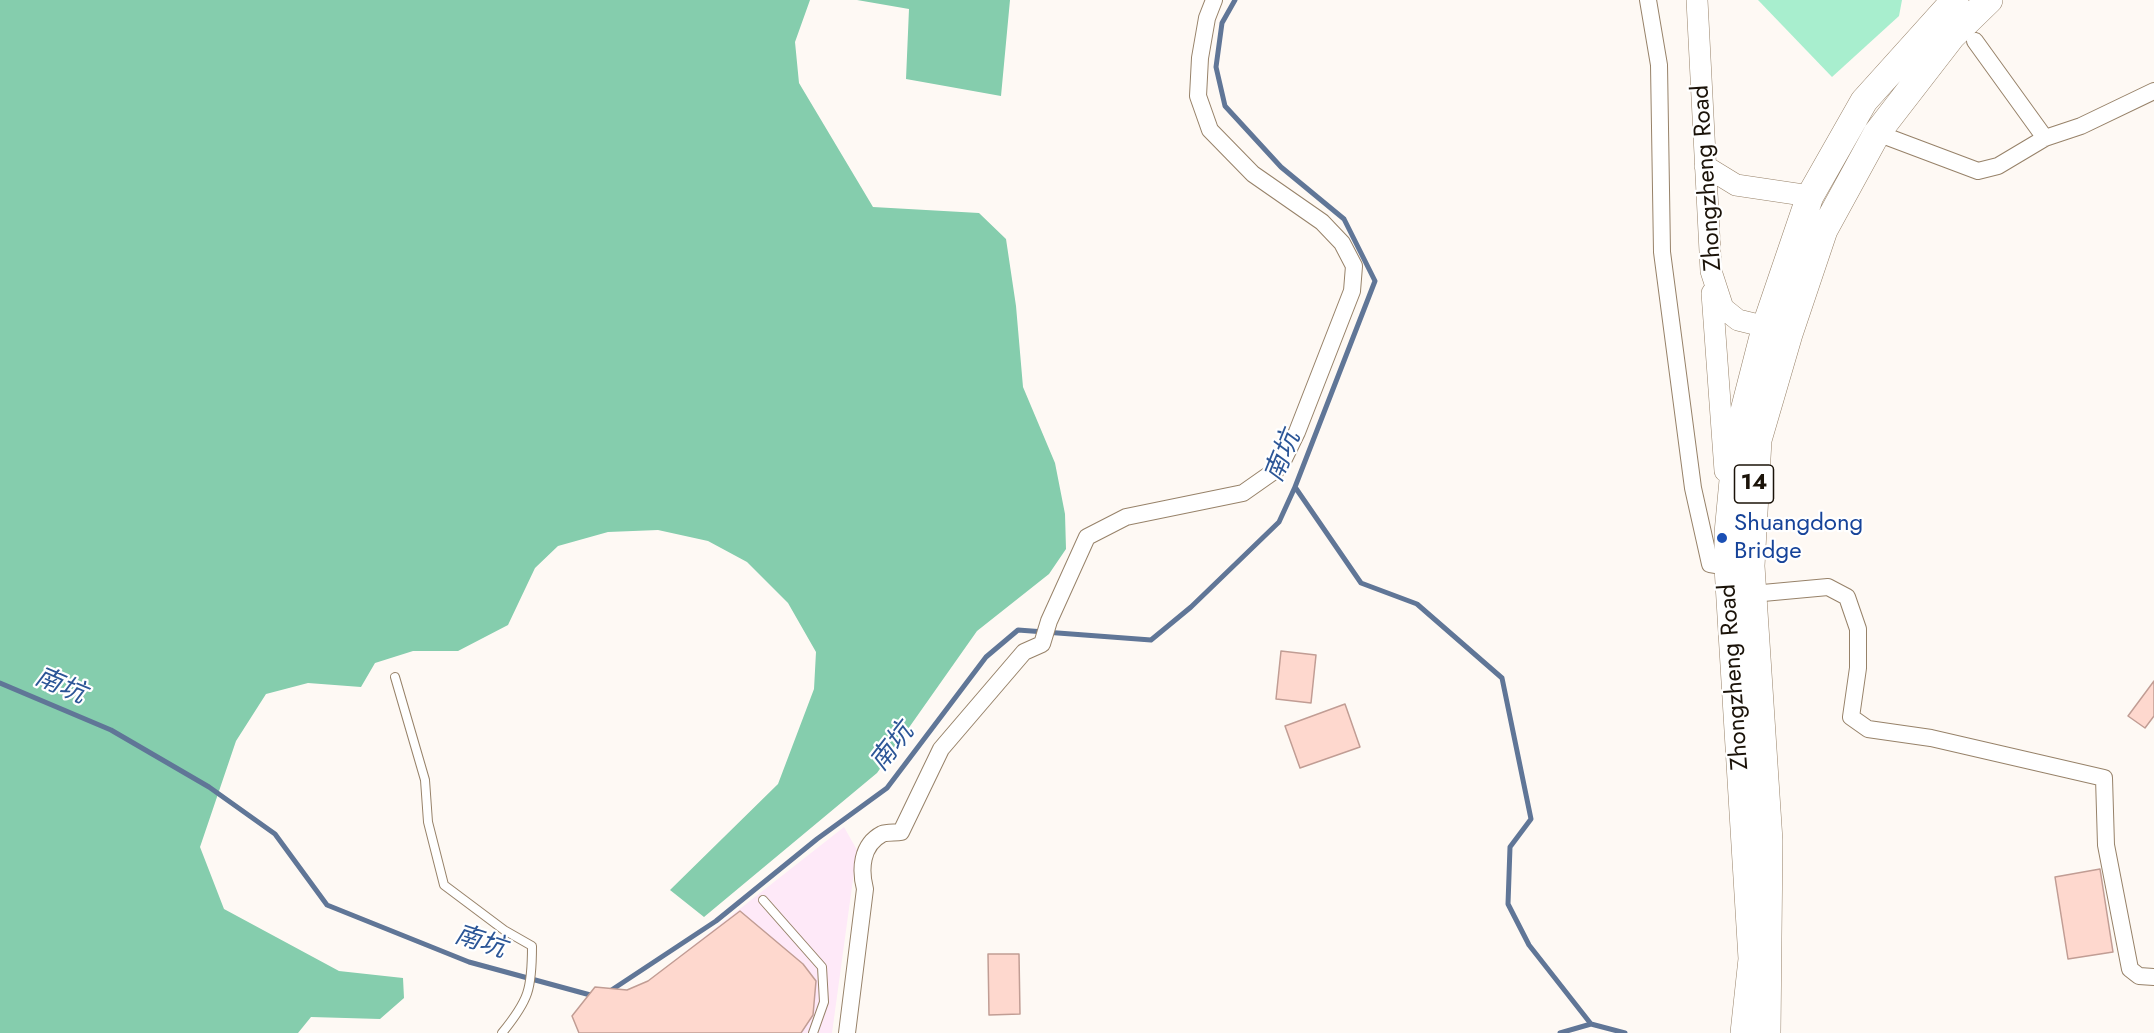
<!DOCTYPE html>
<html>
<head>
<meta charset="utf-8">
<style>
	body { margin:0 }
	canvas { display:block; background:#fef9f4 }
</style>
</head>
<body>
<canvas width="2154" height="1033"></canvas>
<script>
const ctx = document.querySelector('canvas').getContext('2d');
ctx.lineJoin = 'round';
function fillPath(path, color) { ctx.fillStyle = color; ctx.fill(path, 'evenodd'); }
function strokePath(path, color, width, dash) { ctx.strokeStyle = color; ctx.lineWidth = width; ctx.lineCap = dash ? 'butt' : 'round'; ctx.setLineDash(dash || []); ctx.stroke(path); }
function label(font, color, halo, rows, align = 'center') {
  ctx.font = font + ' Jost,"Noto Sans TC",sans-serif'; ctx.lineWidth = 4.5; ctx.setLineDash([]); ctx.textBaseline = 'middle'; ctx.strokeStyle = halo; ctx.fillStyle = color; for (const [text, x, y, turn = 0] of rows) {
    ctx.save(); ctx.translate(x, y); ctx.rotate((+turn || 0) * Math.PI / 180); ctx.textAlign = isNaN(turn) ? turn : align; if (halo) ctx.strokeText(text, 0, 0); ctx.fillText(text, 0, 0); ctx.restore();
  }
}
fillPath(new Path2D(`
	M844,827L857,850L832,1033H579L572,1016L595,987L627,990L648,981Z`), '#fee9f8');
fillPath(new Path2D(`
	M1758,0H1902L1899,16L1832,77Z`), '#a8eece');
fillPath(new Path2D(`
	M0,0H810L795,42L799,83L873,207L979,213L1006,239L1016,306L1023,387L1055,463L1065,514L1066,549L1049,574L977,631L877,773L704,917L670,890L778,784L814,689L816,652L788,603L747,562L708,541L658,530L608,532L558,546L535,568L508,625L458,651H413L375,663L361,687L308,683L266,694L236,741L200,847L224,909L339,971L403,978L404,998L380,1019L311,1017L298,1033H0Z
	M857,0H1010L1001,96L906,79L909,9Z`), '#85cdad');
strokePath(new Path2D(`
	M1295,487L1361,583L1417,604L1502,678L1531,819L1510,847L1508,904L1529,945L1591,1024L1560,1033
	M0,683L111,730L209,787L275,834L327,905L469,962L594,996
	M607,993L716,921L817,839L887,788L986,657L1018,630L1151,640L1191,607L1279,522L1295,487L1375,281L1344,219L1281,167L1225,106L1216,67L1222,23L1235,0
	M1591,1024L1625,1033`), '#607697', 5);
const building = new Path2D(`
	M1281,651L1316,655L1311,703L1276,699Z
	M2154,681V716L2145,728L2128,716Z
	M1345,704L1360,747L1300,768L1285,726Z
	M2100,869L2113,952L2068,959L2055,877Z
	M740,911L803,964L816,981L813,1015L801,1033H579L572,1016L595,987L627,990L648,981Z
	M988,954H1019L1020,1014L989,1015Z`);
fillPath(building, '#fed8ce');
strokePath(building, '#c19d94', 1.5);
const service = new Path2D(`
	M395,677L425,780L428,822L444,885L504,930L532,946C532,989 529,1000 502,1033
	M763,900L822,967L824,1002L813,1033`);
const minor = new Path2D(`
	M1648,0L1659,65L1662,252L1693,488L1710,564L1728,567
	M1975,41L2045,138
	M1877,133L1978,171L1998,166L2045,138L2081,126L2154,91
	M1752,594L1828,587L1847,597L1858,629V668L1851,717L1868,729L1931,738L2104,778L2106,845L2130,969L2139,976L2154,977
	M847,1033L865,889C860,870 861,845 882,834C887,832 896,833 901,832L941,749L1024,652L1042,644L1049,621L1087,537L1126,517L1243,493L1280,467L1297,432L1352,291L1354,266L1342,243L1322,222L1253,174L1210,130L1198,96L1200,58L1207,18L1214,0`);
const tertiary = new Path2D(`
	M1697,0L1711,271L1723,308L1738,320L1779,330
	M1705,166L1736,185L1810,196
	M1712,293L1725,471`);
const primary = new Path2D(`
	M1744,1033L1752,959L1728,567V533L1737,438L1766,325L1810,196L1864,101L1955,0
	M1767,1033L1769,841L1751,566L1758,440L1789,334L1824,230L1877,133L1952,36L1989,0`);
strokePath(service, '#978269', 10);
strokePath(minor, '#978269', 18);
strokePath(tertiary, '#978269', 22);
strokePath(primary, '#978269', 28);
strokePath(service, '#fff', 8);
strokePath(minor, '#fff', 16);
strokePath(tertiary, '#fff', 21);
strokePath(primary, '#fff', 27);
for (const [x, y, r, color] of [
	[1722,538,6,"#1a4fb4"]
]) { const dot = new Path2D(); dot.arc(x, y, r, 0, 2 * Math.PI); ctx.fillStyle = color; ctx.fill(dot); strokePath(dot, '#fff', 2); }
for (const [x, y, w] of [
	[1754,484,39]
]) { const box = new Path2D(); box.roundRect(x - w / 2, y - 19, w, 38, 4.5); ctx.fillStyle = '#fff'; ctx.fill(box); strokePath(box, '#1b1309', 1.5); }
label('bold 22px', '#1b1309', null, [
	["14",1754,484]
]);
label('24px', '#1b1309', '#fff', [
	["Zhongzheng Road",1708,178,-94],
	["Zhongzheng Road",1735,677,-94]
]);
label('24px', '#164399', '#fff', [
	["Shuangdong",1734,524],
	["Bridge",1734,552]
], 'left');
label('italic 26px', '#2c5697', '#fff', [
	["南坑",1284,457,-68],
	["南坑",60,687,23],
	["南坑",893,748,-52],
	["南坑",480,943,18]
]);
</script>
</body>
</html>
